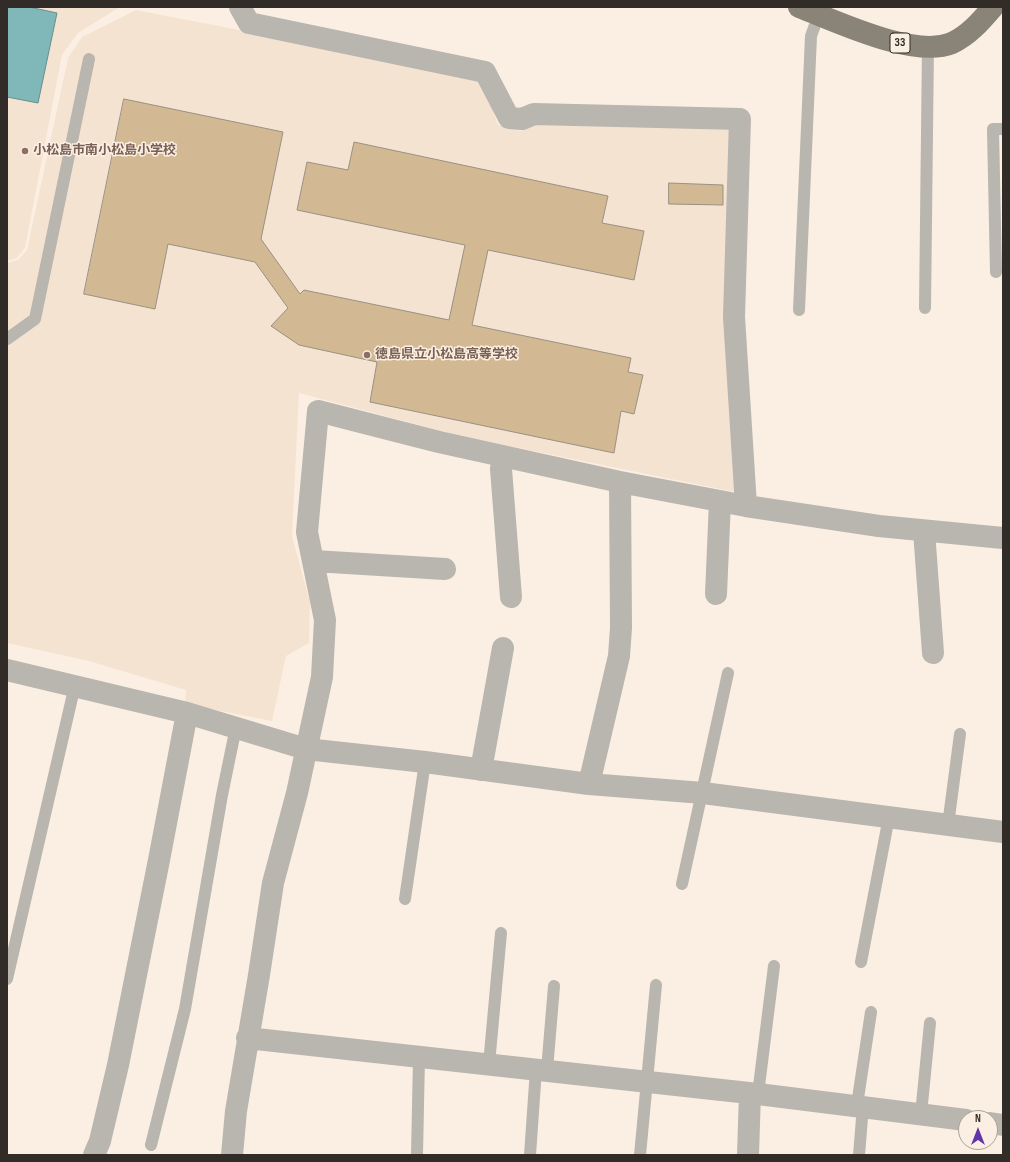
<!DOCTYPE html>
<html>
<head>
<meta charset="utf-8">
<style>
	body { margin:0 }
	#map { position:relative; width:1010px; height:1162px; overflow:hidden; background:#fbefe3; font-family:"Sofia Sans Condensed",sans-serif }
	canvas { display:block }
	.frame { position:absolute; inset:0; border:8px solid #312c27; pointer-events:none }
	.north { position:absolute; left:958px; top:1110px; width:40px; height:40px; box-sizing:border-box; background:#fbefe3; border:1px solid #aaa198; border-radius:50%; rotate:0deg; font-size:11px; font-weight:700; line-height:16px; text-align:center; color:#312c27 }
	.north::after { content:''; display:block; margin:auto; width:14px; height:18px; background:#6234ac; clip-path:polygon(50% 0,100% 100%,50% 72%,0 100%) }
</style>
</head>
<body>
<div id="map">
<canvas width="1010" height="1162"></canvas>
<div class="frame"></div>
<div class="north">N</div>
</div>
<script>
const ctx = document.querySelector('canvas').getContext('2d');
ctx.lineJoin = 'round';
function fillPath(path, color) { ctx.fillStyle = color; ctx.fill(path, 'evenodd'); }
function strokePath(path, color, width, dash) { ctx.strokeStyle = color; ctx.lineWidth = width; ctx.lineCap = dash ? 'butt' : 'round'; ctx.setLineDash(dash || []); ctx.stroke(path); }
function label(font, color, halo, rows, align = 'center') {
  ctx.font = font + ' "Sofia Sans Condensed","Noto Sans JP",sans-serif'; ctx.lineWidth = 3; ctx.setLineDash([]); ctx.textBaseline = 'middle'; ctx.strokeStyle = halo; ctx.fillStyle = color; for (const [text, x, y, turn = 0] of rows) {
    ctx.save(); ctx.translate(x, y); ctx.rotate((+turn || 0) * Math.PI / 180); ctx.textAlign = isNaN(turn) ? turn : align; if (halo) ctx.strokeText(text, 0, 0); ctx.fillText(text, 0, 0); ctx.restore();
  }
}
fillPath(new Path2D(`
	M7,7H120L78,33L62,55L25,248L17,258L7,261Z
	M136,10L255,33L483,82L498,125L521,131L532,123L731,129L735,492L464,437L299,393L292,536L310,602L309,643L286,656L272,721L185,704L186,690L89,661L7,643V263L18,260L27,250L68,58L82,37Z`), '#f5e3d2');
const water = new Path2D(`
	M7,7H29L57,13L38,103L7,97Z`);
fillPath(water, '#80b8ba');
strokePath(water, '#688e8e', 1);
const building = new Path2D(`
	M124,99L283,132L261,239L300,294L304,290L449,320L465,245L297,210L307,162L348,170L354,142L608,196L602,223L644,231L634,280L488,250L472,325L631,358L628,372L643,375L634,414L621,411L614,453L370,402L377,362L299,345L271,326L288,308L255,262L168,244L155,309L84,294Z
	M669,183L723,185V205L669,204Z`);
fillPath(building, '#d2b993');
strokePath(building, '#999184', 1);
strokePath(new Path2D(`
	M996,272L993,129H1003
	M925,308L928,46
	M799,310L811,36L819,14
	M7,339L35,319L89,59
	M948,825L960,734
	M682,884L728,673
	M405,899L425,762
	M861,962L889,817
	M7,979L75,685
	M489,1064L501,933
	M547,1070L554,986
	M758,1094L774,966
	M857,1105L871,1012
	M921,1114L930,1023
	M151,1145L185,1009L222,795L236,727
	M417,1155L419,1057
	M530,1155L536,1069
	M640,1155L656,985
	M859,1155L863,1106`), '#b9b5af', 12);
strokePath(new Path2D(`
	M240,7L249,23L485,72L509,118L522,119L534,114L740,119L734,317L746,506
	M503,457L501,469L511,597
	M924,531L933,653
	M314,561L445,569
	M716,594L720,501
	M7,670L187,713L306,749L425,762L589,784L703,793L1003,832
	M481,770L503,648
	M589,784L619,656L621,628L620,482
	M247,1038L758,1094L966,1120
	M990,1123L1003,1125
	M94,1155L100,1141L118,1065L159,860L187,713
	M232,1155L236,1111L259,975L273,883L297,793L322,677L325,620L307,532L318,411L439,442L620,482L746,506L879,526L1003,538
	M748,1155L750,1093`), '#b9b5af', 22);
strokePath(new Path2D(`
	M799,7C836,21 914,59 952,43C969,35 981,21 993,7`), '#898378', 22);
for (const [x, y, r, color] of [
	[25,151,4,"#8d6e63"],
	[367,355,4,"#8d6e63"]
]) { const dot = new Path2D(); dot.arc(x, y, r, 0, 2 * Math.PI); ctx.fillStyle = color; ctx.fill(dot); strokePath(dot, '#fbefe3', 1.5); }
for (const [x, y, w] of [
	[900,43,20]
]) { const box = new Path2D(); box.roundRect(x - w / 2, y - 10, w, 20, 3); ctx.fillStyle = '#fbefe3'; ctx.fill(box); strokePath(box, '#312c27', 1); }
label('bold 12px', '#312c27', null, [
	["33",900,43]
]);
label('bold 13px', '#785e54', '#fbefe3', [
	["小松島市南小松島小学校",33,151],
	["徳島県立小松島高等学校",375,355]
], 'left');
</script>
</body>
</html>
